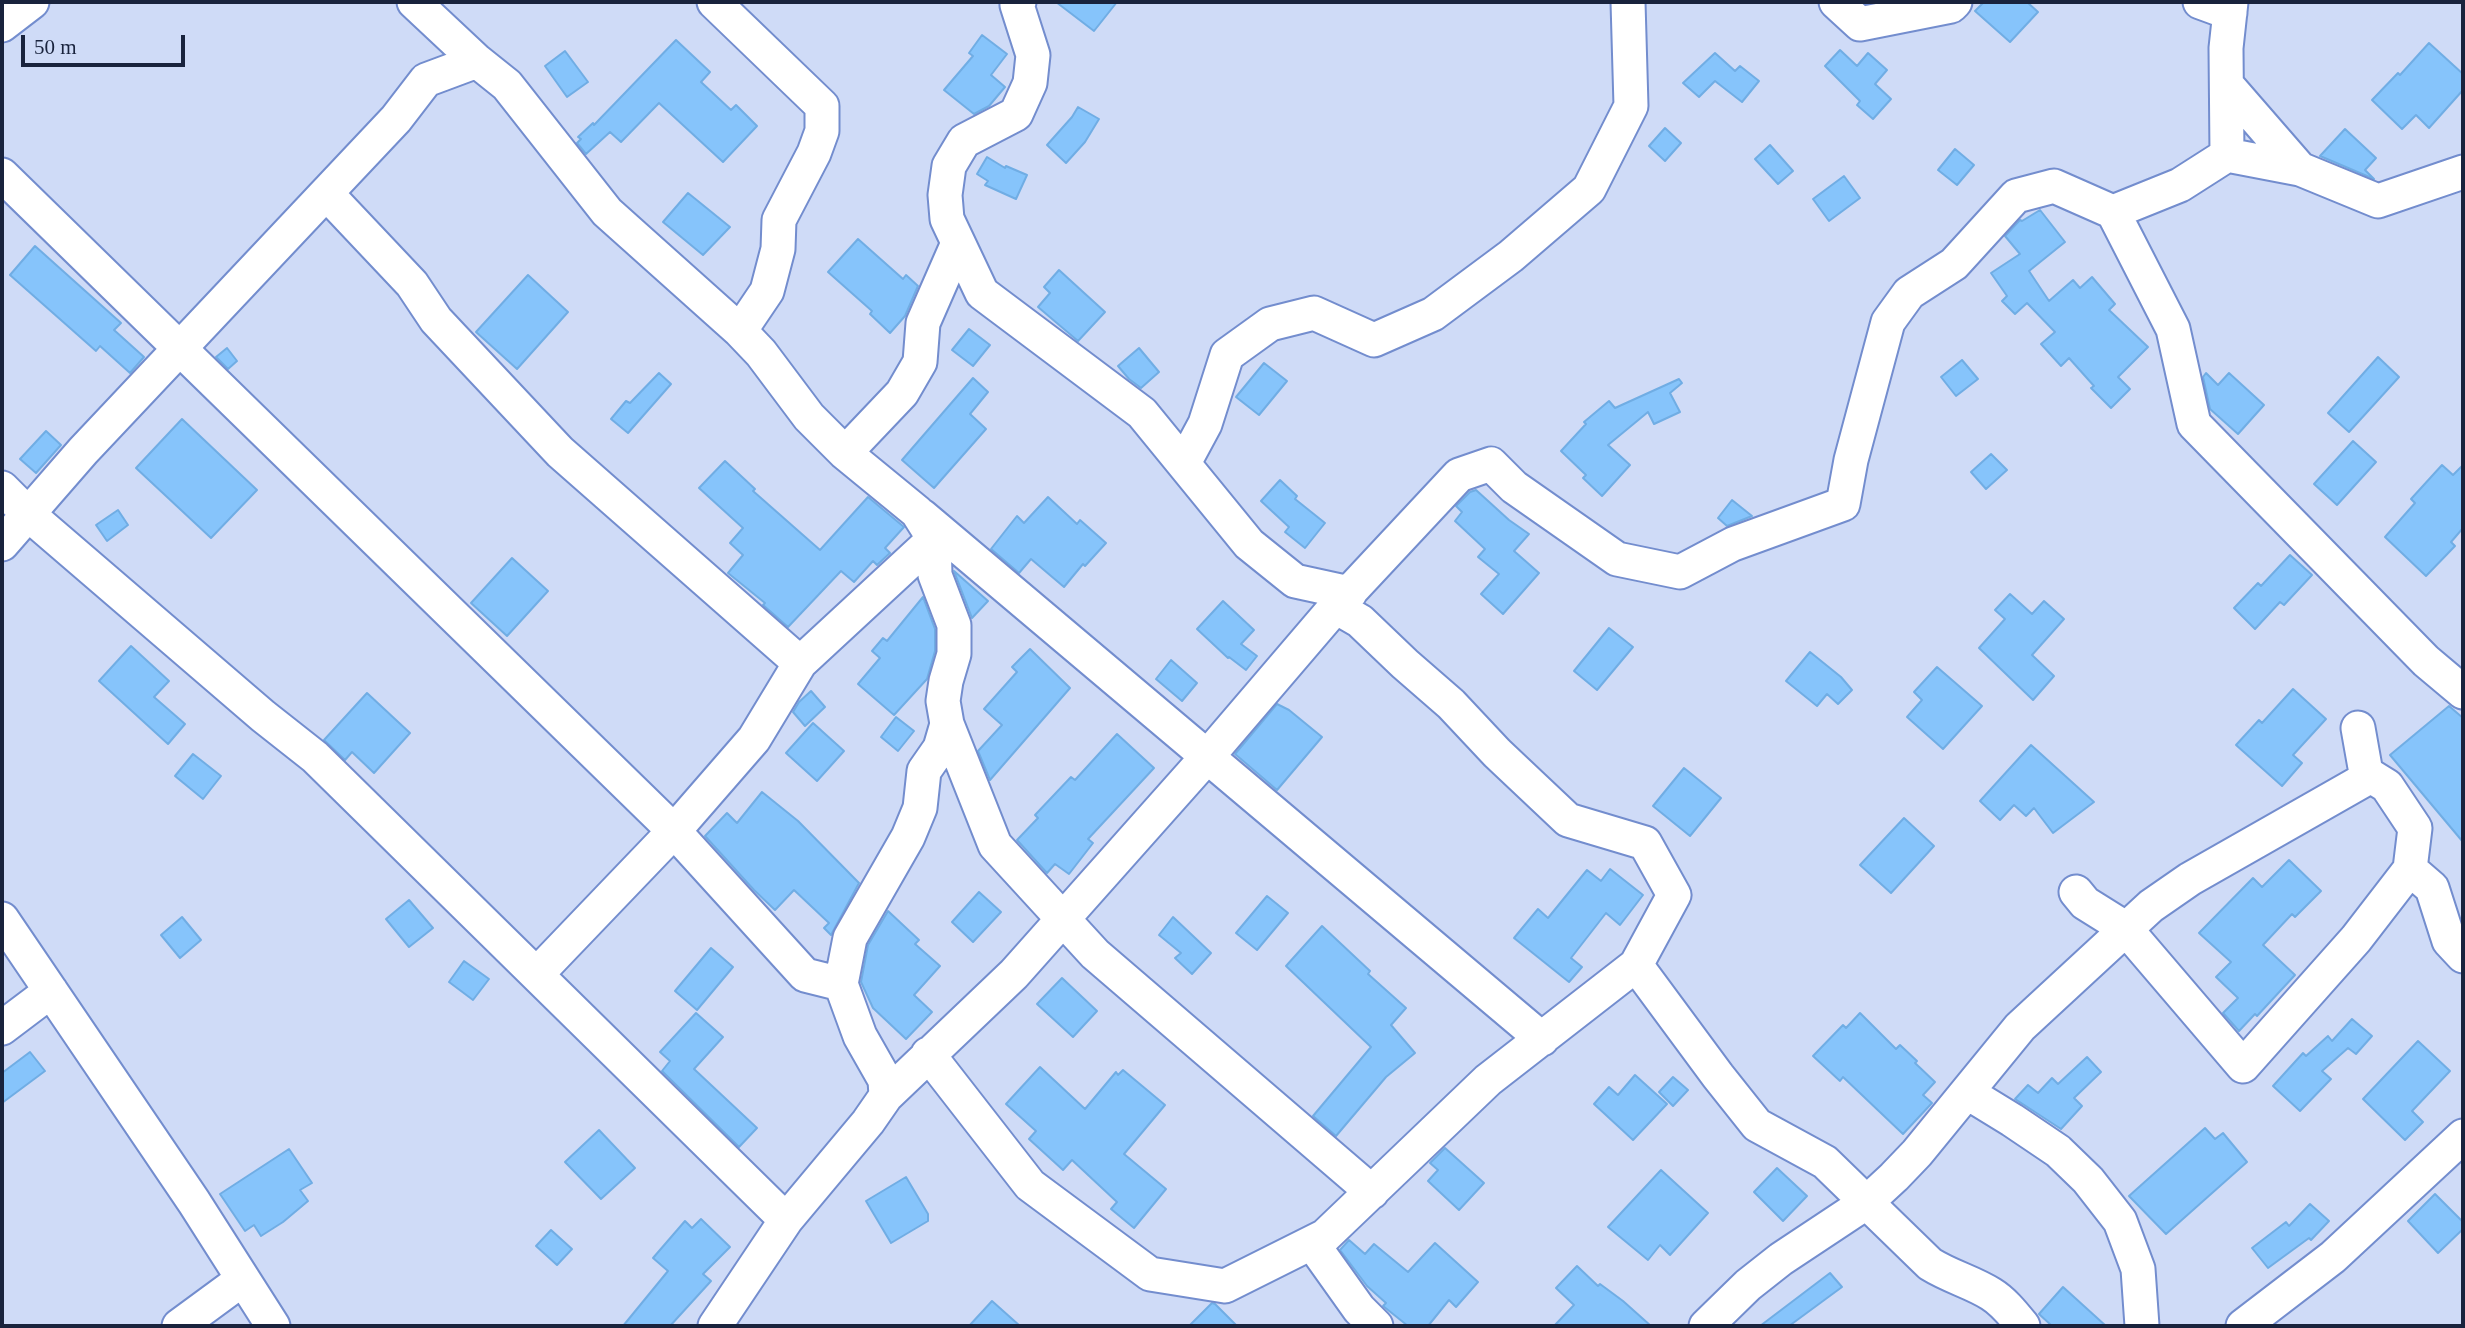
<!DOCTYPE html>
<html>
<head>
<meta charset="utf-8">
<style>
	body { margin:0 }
	#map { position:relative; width:2465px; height:1328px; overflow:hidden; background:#cfdbf7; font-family:Georgia,serif }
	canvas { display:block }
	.frame { position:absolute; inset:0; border:4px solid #19233d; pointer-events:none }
	.scale { position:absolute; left:21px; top:35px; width:164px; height:32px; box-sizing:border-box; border:4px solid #19233d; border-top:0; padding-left:9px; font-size:21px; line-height:24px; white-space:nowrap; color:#19233d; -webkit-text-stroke:5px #cfdbf7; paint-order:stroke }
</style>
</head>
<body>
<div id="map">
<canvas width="2465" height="1328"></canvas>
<div class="frame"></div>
<div class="scale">50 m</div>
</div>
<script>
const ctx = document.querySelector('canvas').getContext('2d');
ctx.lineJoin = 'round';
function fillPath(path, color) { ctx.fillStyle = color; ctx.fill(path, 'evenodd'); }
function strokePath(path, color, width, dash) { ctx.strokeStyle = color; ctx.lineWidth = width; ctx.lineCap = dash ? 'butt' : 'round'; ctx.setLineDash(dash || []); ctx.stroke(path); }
const building = new Path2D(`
	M1056,2H1117L1094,31Z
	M1984,2H2027L2038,12L2010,42L1975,11Z
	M982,35L1007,54L991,75L1005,87L989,106L974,114L944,90L973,56L969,53Z
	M676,40L710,72L701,82L731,110L736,105L757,126L723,162L659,103L621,142L610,132L586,154L577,143L581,139L578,137L593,123L594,125Z
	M2429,43L2463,74V90L2429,128L2416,115L2402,129L2372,100L2398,73L2400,75Z
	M1840,50L1857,66L1868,53L1887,70L1875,84L1891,99L1873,119L1857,105L1860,101L1825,66Z
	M565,51L588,82L567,97L545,66Z
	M1715,53L1735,71L1740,66L1759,81L1742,102L1715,81L1699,97L1683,83Z
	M1078,107L1099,119L1085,142L1066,163L1047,145L1072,117Z
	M1665,128L1681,143L1665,161L1649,146Z
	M2345,129L2376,158L2365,170L2374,179L2320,156Z
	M1770,145L1793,171L1778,184L1755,159Z
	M1955,149L1974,165L1957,185L1938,170Z
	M987,157L1005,168L1006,166L1027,175L1016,199L985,185L988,181L977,174Z
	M1844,176L1860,198L1829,221L1813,199Z
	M688,193L730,227L703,255L663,222Z
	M2040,210L2065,242L2029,271L2049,301L2073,280L2080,288L2092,277L2115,304L2109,310L2148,347L2118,377L2130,389L2111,408L2091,388L2094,386L2069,358L2061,366L2041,344L2055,332L2027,303L2015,314L2002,301L2007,296L1991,273L2020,254L2005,236L2020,220L2022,221Z
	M858,239L903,279L906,275L918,286L905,316L890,333L870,314L872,311L828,272Z
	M35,246L121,323L114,330L144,357L130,373L100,346L96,351L10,275Z
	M1059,270L1105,312L1078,341L1038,307L1050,293L1044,287Z
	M528,275L568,312L517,369L476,332Z
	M969,329L990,345L973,366L952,350Z
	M227,348L237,361L228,369L216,357Z
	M1139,348L1159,372L1141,388L1129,379L1118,366Z
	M2378,357L2399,377L2349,432L2328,413Z
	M1962,360L1978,379L1956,396L1941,377Z
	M1264,363L1287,381L1259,415L1236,397Z
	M659,373L671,384L628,433L611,419L626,401L630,403Z
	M2206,373L2218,385L2229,373L2264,405L2238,434L2210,409L2203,377Z
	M973,378L988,392L970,414L986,429L934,488L902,460Z
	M1679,379L1682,383L1670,393L1680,412L1654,424L1648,412L1608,445L1630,465L1602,496L1583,478L1586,475L1561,451L1586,424L1584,422L1609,401L1615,408Z
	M182,419L257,490L211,538L136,468Z
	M46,431L61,445L36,473L20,459Z
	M2353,441L2376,462L2337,505L2314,484Z
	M1991,454L2007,470L1986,489L1971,472Z
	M725,461L755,489L753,491L820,550L868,497L904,527L885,548L890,553L877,565L873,561L854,582L841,571L788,627L763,605L765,603L728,573L743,555L730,543L743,528L699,488Z
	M2442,465L2453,475L2463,465V528L2451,542L2455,546L2426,576L2385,537L2415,503L2411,499Z
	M1280,480L1297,496L1295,499L1325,523L1305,548L1285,532L1289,527L1261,501Z
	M1476,490L1509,520L1529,534L1514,551L1539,573L1503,614L1481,594L1499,574L1478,557L1485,549L1455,521L1462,512L1456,506L1470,492Z
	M1048,497L1077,524L1080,520L1106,543L1085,566L1083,564L1064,587L1031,559L1019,573L991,549L1017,516L1024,523Z
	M1732,500L1752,516L1727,526L1718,518Z
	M118,510L128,525L107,541L96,525Z
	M2290,555L2312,575L2284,605L2280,602L2255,629L2234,608L2258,583L2261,586Z
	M512,558L548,591L507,636L471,603Z
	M954,571L988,601L972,618Z
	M2010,594L2032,614L2044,601L2064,619L2032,655L2054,676L2033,700L1979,648L2005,619L1995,610Z
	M923,597L935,629V651L927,679L894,715L858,684L880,658L872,651L883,638L887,641Z
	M1223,601L1254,630L1241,644L1257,656L1246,670L1229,657L1228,658L1197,629Z
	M1609,628L1633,647L1597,690L1574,671Z
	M131,646L169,681L154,697L185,724L168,744L99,681Z
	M1030,649L1070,688L990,780L978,751L1002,725L984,709L1017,672L1012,667Z
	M1810,652L1841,677L1852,690L1838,704L1827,694L1817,706L1786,681Z
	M1171,660L1197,683L1182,701L1156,679Z
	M1937,667L1982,706L1943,749L1907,717L1922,700L1914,692Z
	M2293,689L2326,719L2293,755L2302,763L2282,786L2236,745L2259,720L2262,723Z
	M811,691L825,707L805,726L793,712L799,702Z
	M367,693L410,733L374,773L352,752L345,760L324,740Z
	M1277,704L1289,710L1322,737L1277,790L1235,754Z
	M2449,706L2463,718V842L2390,755Z
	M896,717L914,731L898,751L881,737Z
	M813,723L844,751L817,781L786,753Z
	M1117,734L1154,768L1088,839L1093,843L1069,874L1055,864L1047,873L1017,840L1038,818L1035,815L1071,777L1075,780Z
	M2031,745L2094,802L2053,833L2034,808L2026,816L2014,805L2000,820L1980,801Z
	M193,754L221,776L203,799L175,776Z
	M1684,768L1721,798L1690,836L1653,806Z
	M762,792L798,821L859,883L831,935L824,928L829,923L794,890L775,910L754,890L705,836L727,813L737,823Z
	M1904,818L1934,846L1891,893L1860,865Z
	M2289,860L2321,891L2295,917L2292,914L2263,945L2295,975L2257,1016L2255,1014L2239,1031L2223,1013L2238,998L2216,977L2231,962L2199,933L2253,878L2262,887Z
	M1610,869L1643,895L1620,925L1606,913L1571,958L1582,967L1569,982L1514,938L1538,909L1548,918L1587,870L1601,881Z
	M979,892L1001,912L973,942L952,922Z
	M1267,896L1288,913L1257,950L1236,933Z
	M409,900L433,928L409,947L386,919Z
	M888,911L919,940L915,944L940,966L914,995L932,1012L906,1039L873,1008L861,982L868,945Z
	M182,917L201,940L180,958L161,935Z
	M1173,917L1211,953L1192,974L1175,958L1181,953L1159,935Z
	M1322,926L1370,971L1368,974L1406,1008L1391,1025L1415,1053L1386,1077L1336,1136L1313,1116L1371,1047L1286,966Z
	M711,948L733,967L697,1010L675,991Z
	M464,961L489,979L473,1000L449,982Z
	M1062,978L1097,1011L1073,1037L1037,1004Z
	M696,1013L723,1037L694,1069L757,1128L739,1147L662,1071L670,1061L660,1052Z
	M1860,1013L1896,1049L1900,1045L1917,1061L1915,1063L1935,1082L1923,1095L1932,1103L1903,1134L1843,1077L1840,1081L1813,1056L1843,1025L1846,1028Z
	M2352,1019L2372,1036L2356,1054L2348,1048L2322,1071L2331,1079L2300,1111L2273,1086L2303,1053L2306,1056L2328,1036L2332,1041Z
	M2418,1041L2450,1071L2412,1111L2423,1122L2405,1140L2363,1099Z
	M30,1052L45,1071L2,1103V1073Z
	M2087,1057L2101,1072L2074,1098L2082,1106L2061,1129L2015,1099L2028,1085L2038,1093L2052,1078L2058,1084Z
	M1040,1067L1085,1109L1116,1072L1118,1075L1123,1070L1165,1105L1124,1154L1166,1189L1134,1228L1111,1209L1117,1202L1072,1160L1063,1170L1029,1139L1036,1131L1006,1104Z
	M1635,1075L1667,1104L1633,1140L1594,1104L1609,1087L1618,1095Z
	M1673,1077L1688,1090L1673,1106L1659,1092Z
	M2205,1128L2215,1139L2223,1133L2247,1162L2166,1234L2129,1196Z
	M599,1130L635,1168L601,1199L565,1162Z
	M1445,1148L1484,1183L1459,1210L1428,1181L1438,1170L1430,1163Z
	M289,1149L312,1183L300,1190L308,1201L283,1222L261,1236L254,1225L245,1231L220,1194Z
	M1777,1168L1807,1196L1783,1221L1754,1192Z
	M1661,1170L1708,1213L1670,1255L1660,1245L1648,1260L1608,1227Z
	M906,1177L928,1214V1221L891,1243L866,1201Z
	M2435,1194L2463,1222V1229L2438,1253L2408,1221Z
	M2310,1204L2329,1221L2311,1240L2309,1238L2268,1268L2252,1248L2286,1222L2289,1226Z
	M701,1219L730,1247L703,1274L711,1281L670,1326H623L668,1271L653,1258L685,1221L692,1228Z
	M551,1230L572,1249L557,1265L536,1246Z
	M1349,1240L1365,1254L1374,1244L1408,1272L1435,1243L1478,1282L1456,1307L1449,1300L1428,1326H1408L1383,1306L1386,1303L1367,1286L1340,1250Z
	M1577,1266L1598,1286L1600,1284L1623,1301L1651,1326H1554L1574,1305L1556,1288Z
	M1830,1273L1842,1287L1789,1326H1760Z
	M2063,1287L2106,1326H2052L2039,1314Z
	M992,1301L1020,1326H969Z
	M1212,1303L1215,1304L1237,1326H1189Z`);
fillPath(building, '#86c4fb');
strokePath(building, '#70ade4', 2);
const minor = new Path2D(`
	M414,2L477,61
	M714,2L822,106V131L814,153L779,220L778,249L767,291L740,331
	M1019,2L1017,5L1033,55L1030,83L1016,114L964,141L949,166L945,195L947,219L982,293L1142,413L1249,544L1295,581L1350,593
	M1836,2L1860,24L1951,6L1955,2
	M2200,2L2230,13
	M2,25L32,2
	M2227,85L2300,169
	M2227,155L2226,48L2231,2
	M2,175L674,831L805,975L841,984
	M327,194L412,284L436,320L560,452L800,663
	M2113,212L2173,329L2194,424L2426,661L2463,692
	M845,453L902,393L920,362L923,323L958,243
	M1184,463L1205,424L1227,355L1270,324L1314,313L1374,340L1433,314L1511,256L1589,189L1631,106L1628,2
	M2,488L28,514L263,716L315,757L786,1220
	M922,516L1542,1039
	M2,544L83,451L396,119L426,80L477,61L507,85L607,212L740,331L761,353L809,417L845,453L917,512L934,539L935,575L954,625V654L946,681L943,701L947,724L940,748L924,771L920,808L908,837L850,938L841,984L860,1036L885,1080L886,1096L868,1122L786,1220L715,1326
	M1331,612L1459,475L1491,464L1514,487L1617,559L1680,572L1733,544L1843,504L1851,460L1888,322L1909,293L1954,264L2016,196L2054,186L2113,212L2180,185L2227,155L2300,169L2378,201L2463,172
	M947,724L995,845L1095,954L1372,1192
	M2410,869L2432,888L2449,941L2463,956
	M2076,892L2085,903L2125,928L2243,1066L2356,939L2410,869L2415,828L2387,786L2366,773
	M2,919L194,1202L273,1326
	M1636,965L1718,1076L1757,1125L1825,1162L1930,1264C1951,1277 1972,1282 1991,1294C2004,1302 2014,1315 2023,1326
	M537,974L674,831L754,739L800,663L934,539
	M2,1028L51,991
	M1968,1093L2012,1120L2058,1151L2088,1180L2120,1221L2138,1269L2142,1326
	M886,1096L1014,974L1207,757L1331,612L1341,610L1360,621L1405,664L1451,704L1497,753L1568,820L1645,843L1674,895L1636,965L1488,1080L1325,1236L1225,1286L1150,1274L1030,1185L928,1054
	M1312,1243L1359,1309L1376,1326
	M179,1326L243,1279
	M1706,1326L1748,1285L1781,1259L1867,1202L1894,1177L1917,1153L2020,1027L2151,906L2190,879L2364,780L2366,773L2358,728
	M2243,1326L2333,1257L2463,1136`);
strokePath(minor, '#738dce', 37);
strokePath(minor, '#fff', 33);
</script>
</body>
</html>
